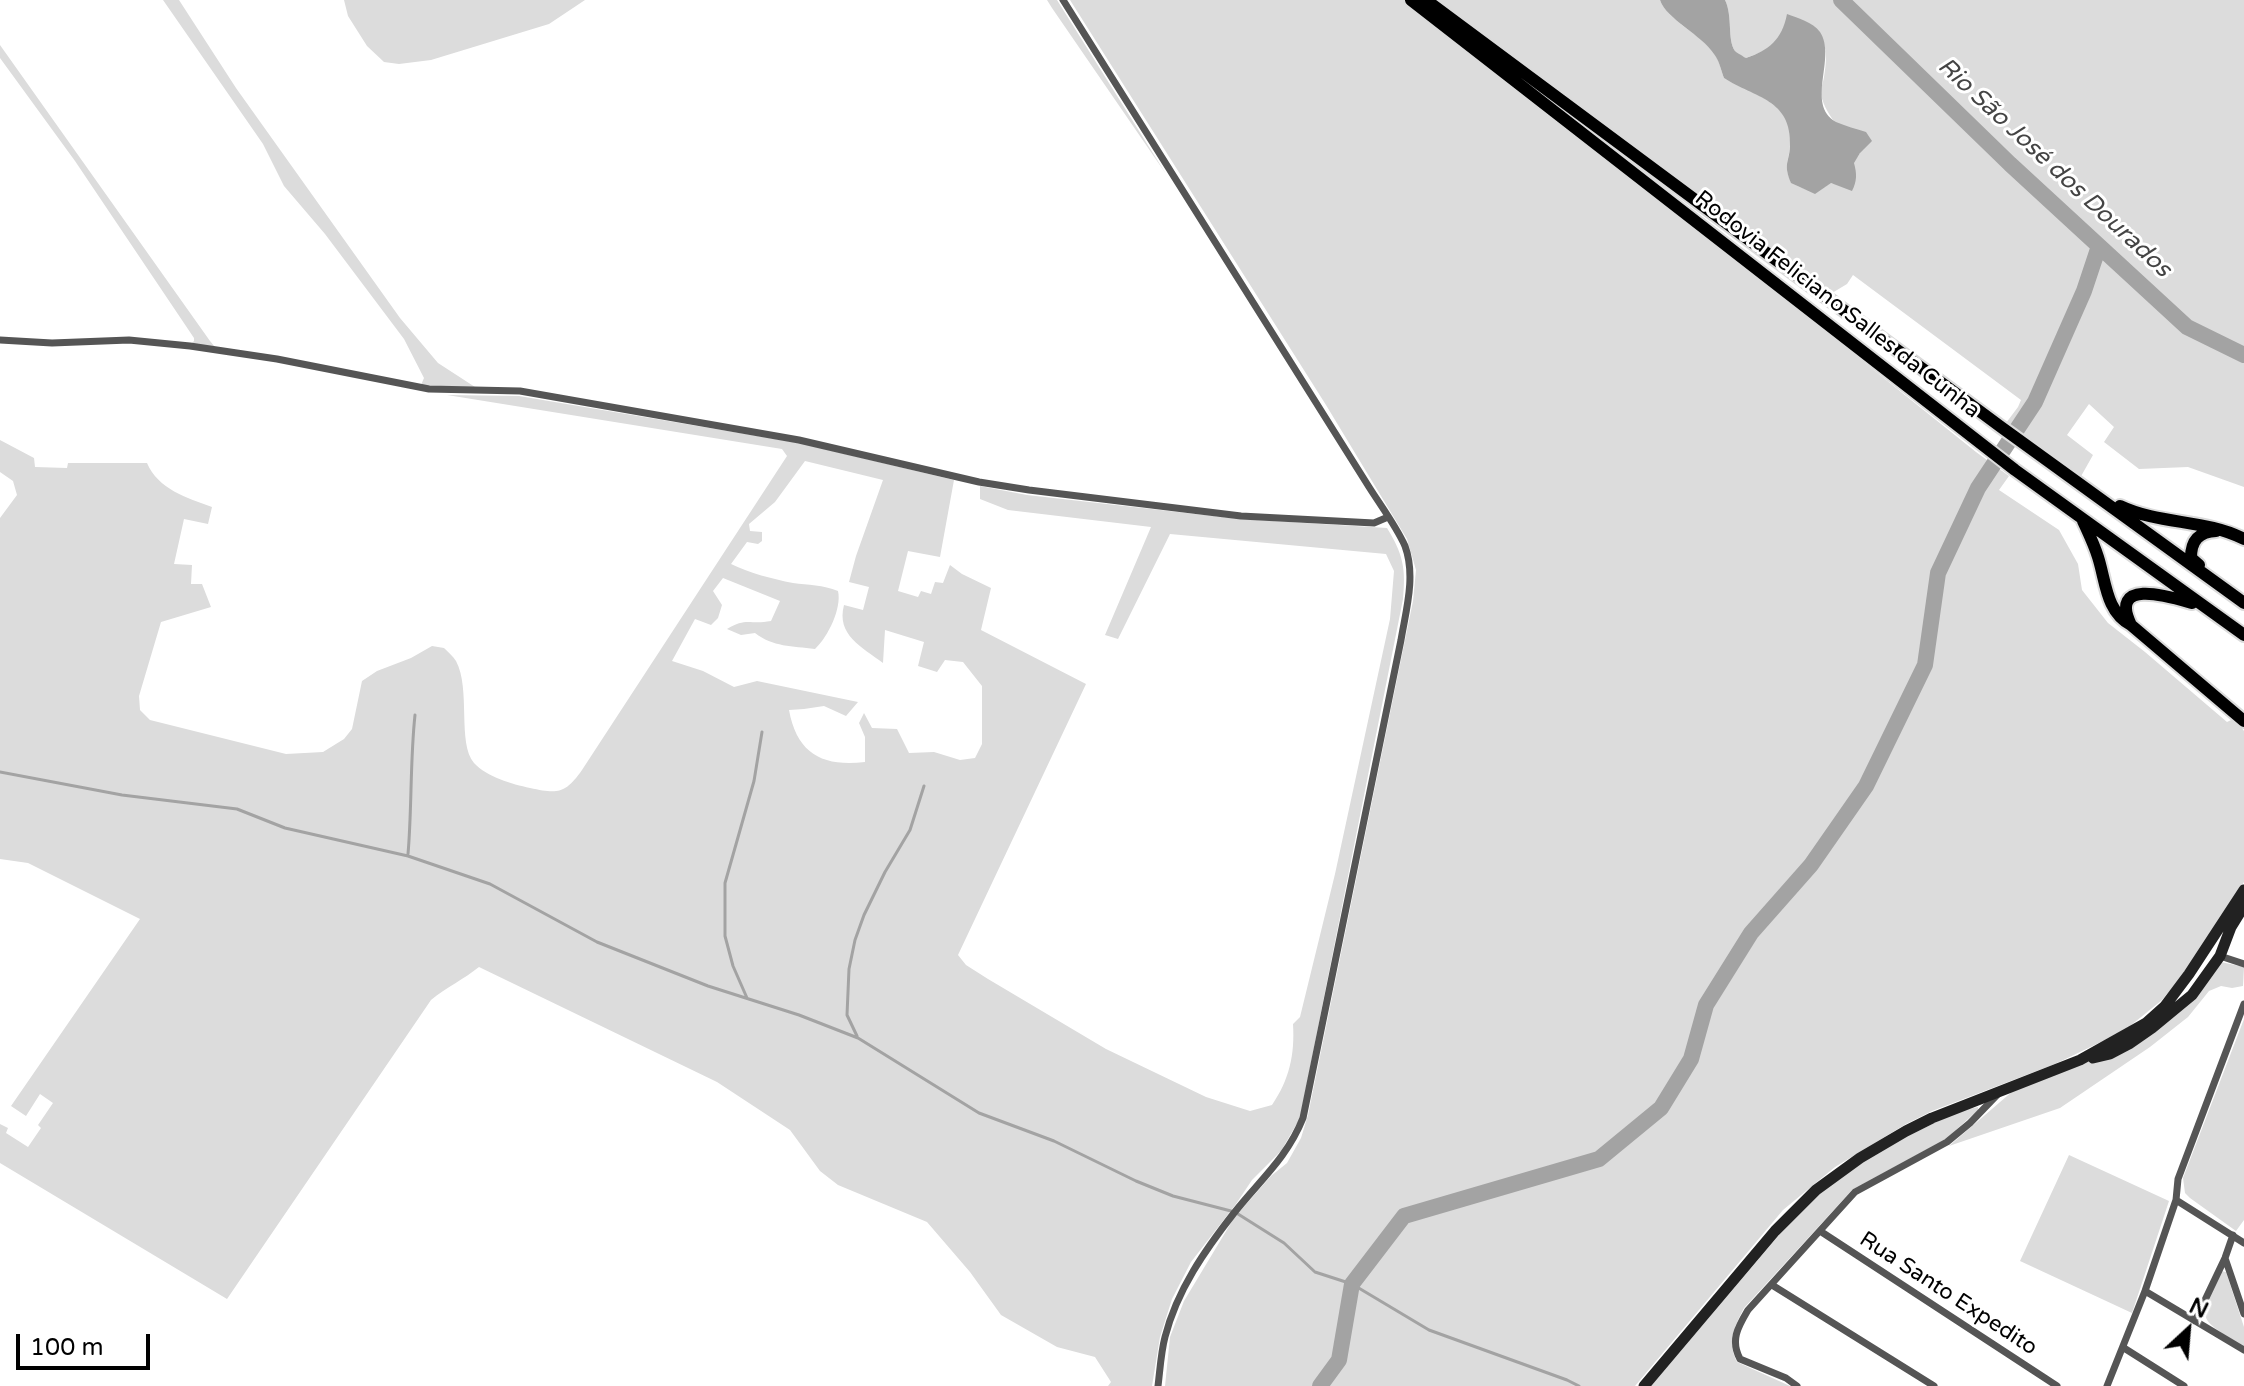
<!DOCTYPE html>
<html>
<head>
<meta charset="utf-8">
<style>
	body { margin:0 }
	#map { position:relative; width:2244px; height:1386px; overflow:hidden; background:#fff; font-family:"Varela Round",sans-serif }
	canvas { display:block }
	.north { position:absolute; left:2148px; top:1290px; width:80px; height:80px; -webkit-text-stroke:6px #fff; paint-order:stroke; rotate:26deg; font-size:22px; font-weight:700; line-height:32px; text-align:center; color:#000 }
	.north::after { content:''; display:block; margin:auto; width:28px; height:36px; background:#000; clip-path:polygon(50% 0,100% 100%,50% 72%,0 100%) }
	.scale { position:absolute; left:16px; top:1334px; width:134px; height:36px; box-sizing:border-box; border:4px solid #000; border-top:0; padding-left:10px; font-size:24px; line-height:28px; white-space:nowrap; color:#000; -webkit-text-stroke:6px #fff; paint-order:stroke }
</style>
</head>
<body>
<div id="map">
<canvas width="2244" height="1386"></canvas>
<div class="north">N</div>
<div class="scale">100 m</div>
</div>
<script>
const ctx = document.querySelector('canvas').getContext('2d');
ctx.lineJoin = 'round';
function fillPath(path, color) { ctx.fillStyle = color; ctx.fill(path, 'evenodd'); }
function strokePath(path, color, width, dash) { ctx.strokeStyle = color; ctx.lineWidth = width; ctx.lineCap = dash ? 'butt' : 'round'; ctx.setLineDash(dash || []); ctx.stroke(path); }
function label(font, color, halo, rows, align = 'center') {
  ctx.font = font + ' "Varela Round",sans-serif'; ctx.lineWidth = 6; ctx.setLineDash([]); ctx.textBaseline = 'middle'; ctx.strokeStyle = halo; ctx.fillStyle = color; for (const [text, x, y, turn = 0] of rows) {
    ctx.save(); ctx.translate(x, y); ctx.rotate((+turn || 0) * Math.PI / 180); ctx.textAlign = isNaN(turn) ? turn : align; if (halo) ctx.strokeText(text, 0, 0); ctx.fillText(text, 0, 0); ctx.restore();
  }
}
fillPath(new Path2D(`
	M163,0H179L236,88L400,318L438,363L475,387H428L421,385L424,378L404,339L325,234L284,186L263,144Z
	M344,0H585L549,24L431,60L399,64L384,62L367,46L348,16Z
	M1047,0H1057L1166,174L1052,8Z
	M1070,0H1405L1629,174L1976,452L2009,476L1999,490L2059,530L2078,564L2082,590L2108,623L2145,652L2227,722L2235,718L2244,731V882L2186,971L2162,1000L2130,1026L2105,1040L2055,1064L1932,1111L1906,1124L1835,1167L1783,1210L1635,1386H1165L1170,1337L1184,1301L1234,1218L1271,1176L1287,1163L1301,1138L1308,1115L1413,601L1416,570L1407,539L1326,405Z
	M1438,0H1660C1667,20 1702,35 1715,54C1719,60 1721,70 1724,78C1740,86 1780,102 1787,120C1790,127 1790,138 1790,145C1789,164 1783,163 1791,182C1806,191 1815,195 1830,183L1838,184L1860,153C1846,135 1826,117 1821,95C1820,89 1823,84 1824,77C1829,49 1826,32 1799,19C1780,29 1787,29 1776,42C1768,51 1756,54 1746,58C1744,58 1736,52 1735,51C1727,40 1733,16 1725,0H2244V487L2188,467L2139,469L2104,442L2114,427L2089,404L2067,435L2093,455L2080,478L2006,423L2018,407L2021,400L1853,275L1847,284L1832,293Z
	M0,45L210,341L215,347L191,344L194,341V338L75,161L0,58Z
	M447,395L519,396L799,443L954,480L940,557L908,551L898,591L918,597L921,591L931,594L935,582L943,583L950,565L962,574L991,588L981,630L1086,684L958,955L966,965L988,979L1106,1049L1206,1097L1250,1111L1272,1105C1289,1080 1295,1055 1293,1024L1300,1017L1335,874L1390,619L1394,571L1386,554L1170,534L1118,639L1105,635L1151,527L1008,510L980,499V486L1027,495L1240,519L1387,528C1403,554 1406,568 1403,599L1300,1118L1281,1151L1252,1180L1236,1204L1191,1262L1172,1299L1160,1337L1152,1386H1108L1111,1382L1095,1357L1057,1347L1001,1315L970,1272L927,1222L838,1185L820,1171L790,1130L717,1082L479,967C464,979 447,987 431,1000L227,1299L0,1163V1124L8,1128L6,1133L28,1147L41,1128L38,1125L53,1103L40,1094L26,1116L11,1106L140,919L28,863L0,859V518L17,495L13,481L0,472V440L34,458L35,467L67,468L68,463H147C158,489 187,498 212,507L208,524L184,519L174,564L192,565L191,584H202L211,607L161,622L139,696L140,710L150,720L286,754L323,752L344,739L352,729L362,681L377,671L411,658L432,646L444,648C448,652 453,656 456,661C471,689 457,743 474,763C487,777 512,784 530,788C558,794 565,794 582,770L787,456L782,449ZM805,461L883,480L856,556L849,582L869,587L863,610L844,605C836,635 862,647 883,663L885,630L924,642L918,666L937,672L945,660L963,662L982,686V744L975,758L960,760L934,752L909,753L897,729L872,728L864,713L859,723L865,737V762C823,767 797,754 789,710L804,709L824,706L846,716L858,702L757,681L734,687L703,671L672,661L695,619L711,625L718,618L722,605L713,591L723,578L780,601L771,621C750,625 746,617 727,629L741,635L755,633C773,647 792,646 815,649C828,637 842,608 838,591C823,585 808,585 793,583C772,579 750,573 731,564L747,542L758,544L762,541V532L750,531L749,524L775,502Z
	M2221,962L2244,967L2243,986L2232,988L2221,986L2209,991L2188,1017L2150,1047L2060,1108L1949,1146L2014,1090L2082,1062L2132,1046Z
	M2244,1019V1220L2236,1231L2190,1198L2185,1193L2183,1178Z
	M1978,1107V1110L1946,1139L1852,1190L1744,1308C1734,1327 1727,1342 1737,1362L1790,1386H1651L1779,1235L1817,1194L1885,1147L1959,1111Z
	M2069,1155L2169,1201L2132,1313L2020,1261Z
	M2221,1271L2226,1272L2244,1327V1347C2196,1316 2198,1323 2221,1271Z`), '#dcdcdc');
fillPath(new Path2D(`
	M1660,0H1725C1733,16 1727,40 1735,51C1736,52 1744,57 1746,58C1769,50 1782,40 1787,14C1797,18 1813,22 1820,32C1837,58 1805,104 1836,122C1845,126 1857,129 1866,132L1872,141L1860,153L1854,163C1857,174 1857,181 1852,191L1831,183L1815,194L1791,183C1783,163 1789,164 1790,146C1792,99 1755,98 1724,78C1721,70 1719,60 1714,54C1702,35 1666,19 1660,0Z`), '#a3a3a3');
strokePath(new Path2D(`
	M0,772L122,795L237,809L285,828L408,856L490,884L597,942L708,986L799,1015L858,1038L979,1113L1054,1141L1136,1181L1173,1196L1231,1211
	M408,854C412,808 410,761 415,715
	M747,998L733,966L725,936V883L754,781L762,732
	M857,1036L847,1015L849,969L855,940L864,915L885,872L910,830L924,786
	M1238,1214L1284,1243L1315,1272L1352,1284L1429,1330L1567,1380L1579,1386`), '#a3a3a3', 3);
strokePath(new Path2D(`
	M1841,0L2010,164L2187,327L2244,355
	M1320,1386L1339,1360L1352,1284L1404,1216L1599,1159L1661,1108L1691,1059L1706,1005L1751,933L1811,865L1866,786L1925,665L1938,573L1978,488L2035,402L2084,291L2099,246`), '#a3a3a3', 16);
const primary = new Path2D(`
	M1411,0L2015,470L2244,635
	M1426,0L2001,427L2244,603
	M2120,506C2160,525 2205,519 2244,539
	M2083,521C2088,532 2094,544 2098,557C2106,582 2106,612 2131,625L2244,721
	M2199,565L2191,558C2191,540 2199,532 2216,531
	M2131,625C2108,577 2171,597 2192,603`);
strokePath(primary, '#dbdbdb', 16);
strokePath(new Path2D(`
	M1063,0L1369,487C1381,506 1396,526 1405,546C1416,576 1406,610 1401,640L1303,1118C1287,1158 1260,1180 1234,1213C1205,1250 1177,1290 1165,1337C1161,1352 1160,1370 1158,1386
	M0,340L52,343L129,340L190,346L277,359L429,389L520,391L799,440L979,482L1029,490L1241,516L1374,523L1388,517
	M2220,956L2244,964
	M2176,1200L2244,1243
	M1820,1231L2057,1386
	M2225,1258L2244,1314
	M1772,1285L1934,1386
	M2145,1291L2244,1350
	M2195,1321L2225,1258L2233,1235
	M2124,1348L2184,1386
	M1797,1386L1786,1378L1740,1359C1730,1340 1738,1327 1748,1310L1855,1192L1947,1142L1970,1123L1997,1095
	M2107,1386L2145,1291L2176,1200L2178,1179L2244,1004`), '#555', 7);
strokePath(new Path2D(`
	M2093,1058L2110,1054L2129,1044L2152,1028L2192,995L2220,956L2231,927L2244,906
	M1644,1386L1775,1231L1816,1190L1860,1158L1906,1131L1932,1118L2080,1060L2146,1023L2165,1006L2189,974L2244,890`), '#222', 11);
strokePath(primary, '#000', 12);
label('22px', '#000', '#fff', [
	["Rodovia Feliciano Salles da Cunha",1837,305,38],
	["Rua Santo Expedito",1948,1294,33]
]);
label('italic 24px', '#444', '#fff', [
	["Rio São José dos Dourados",2054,168,43]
]);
</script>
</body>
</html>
